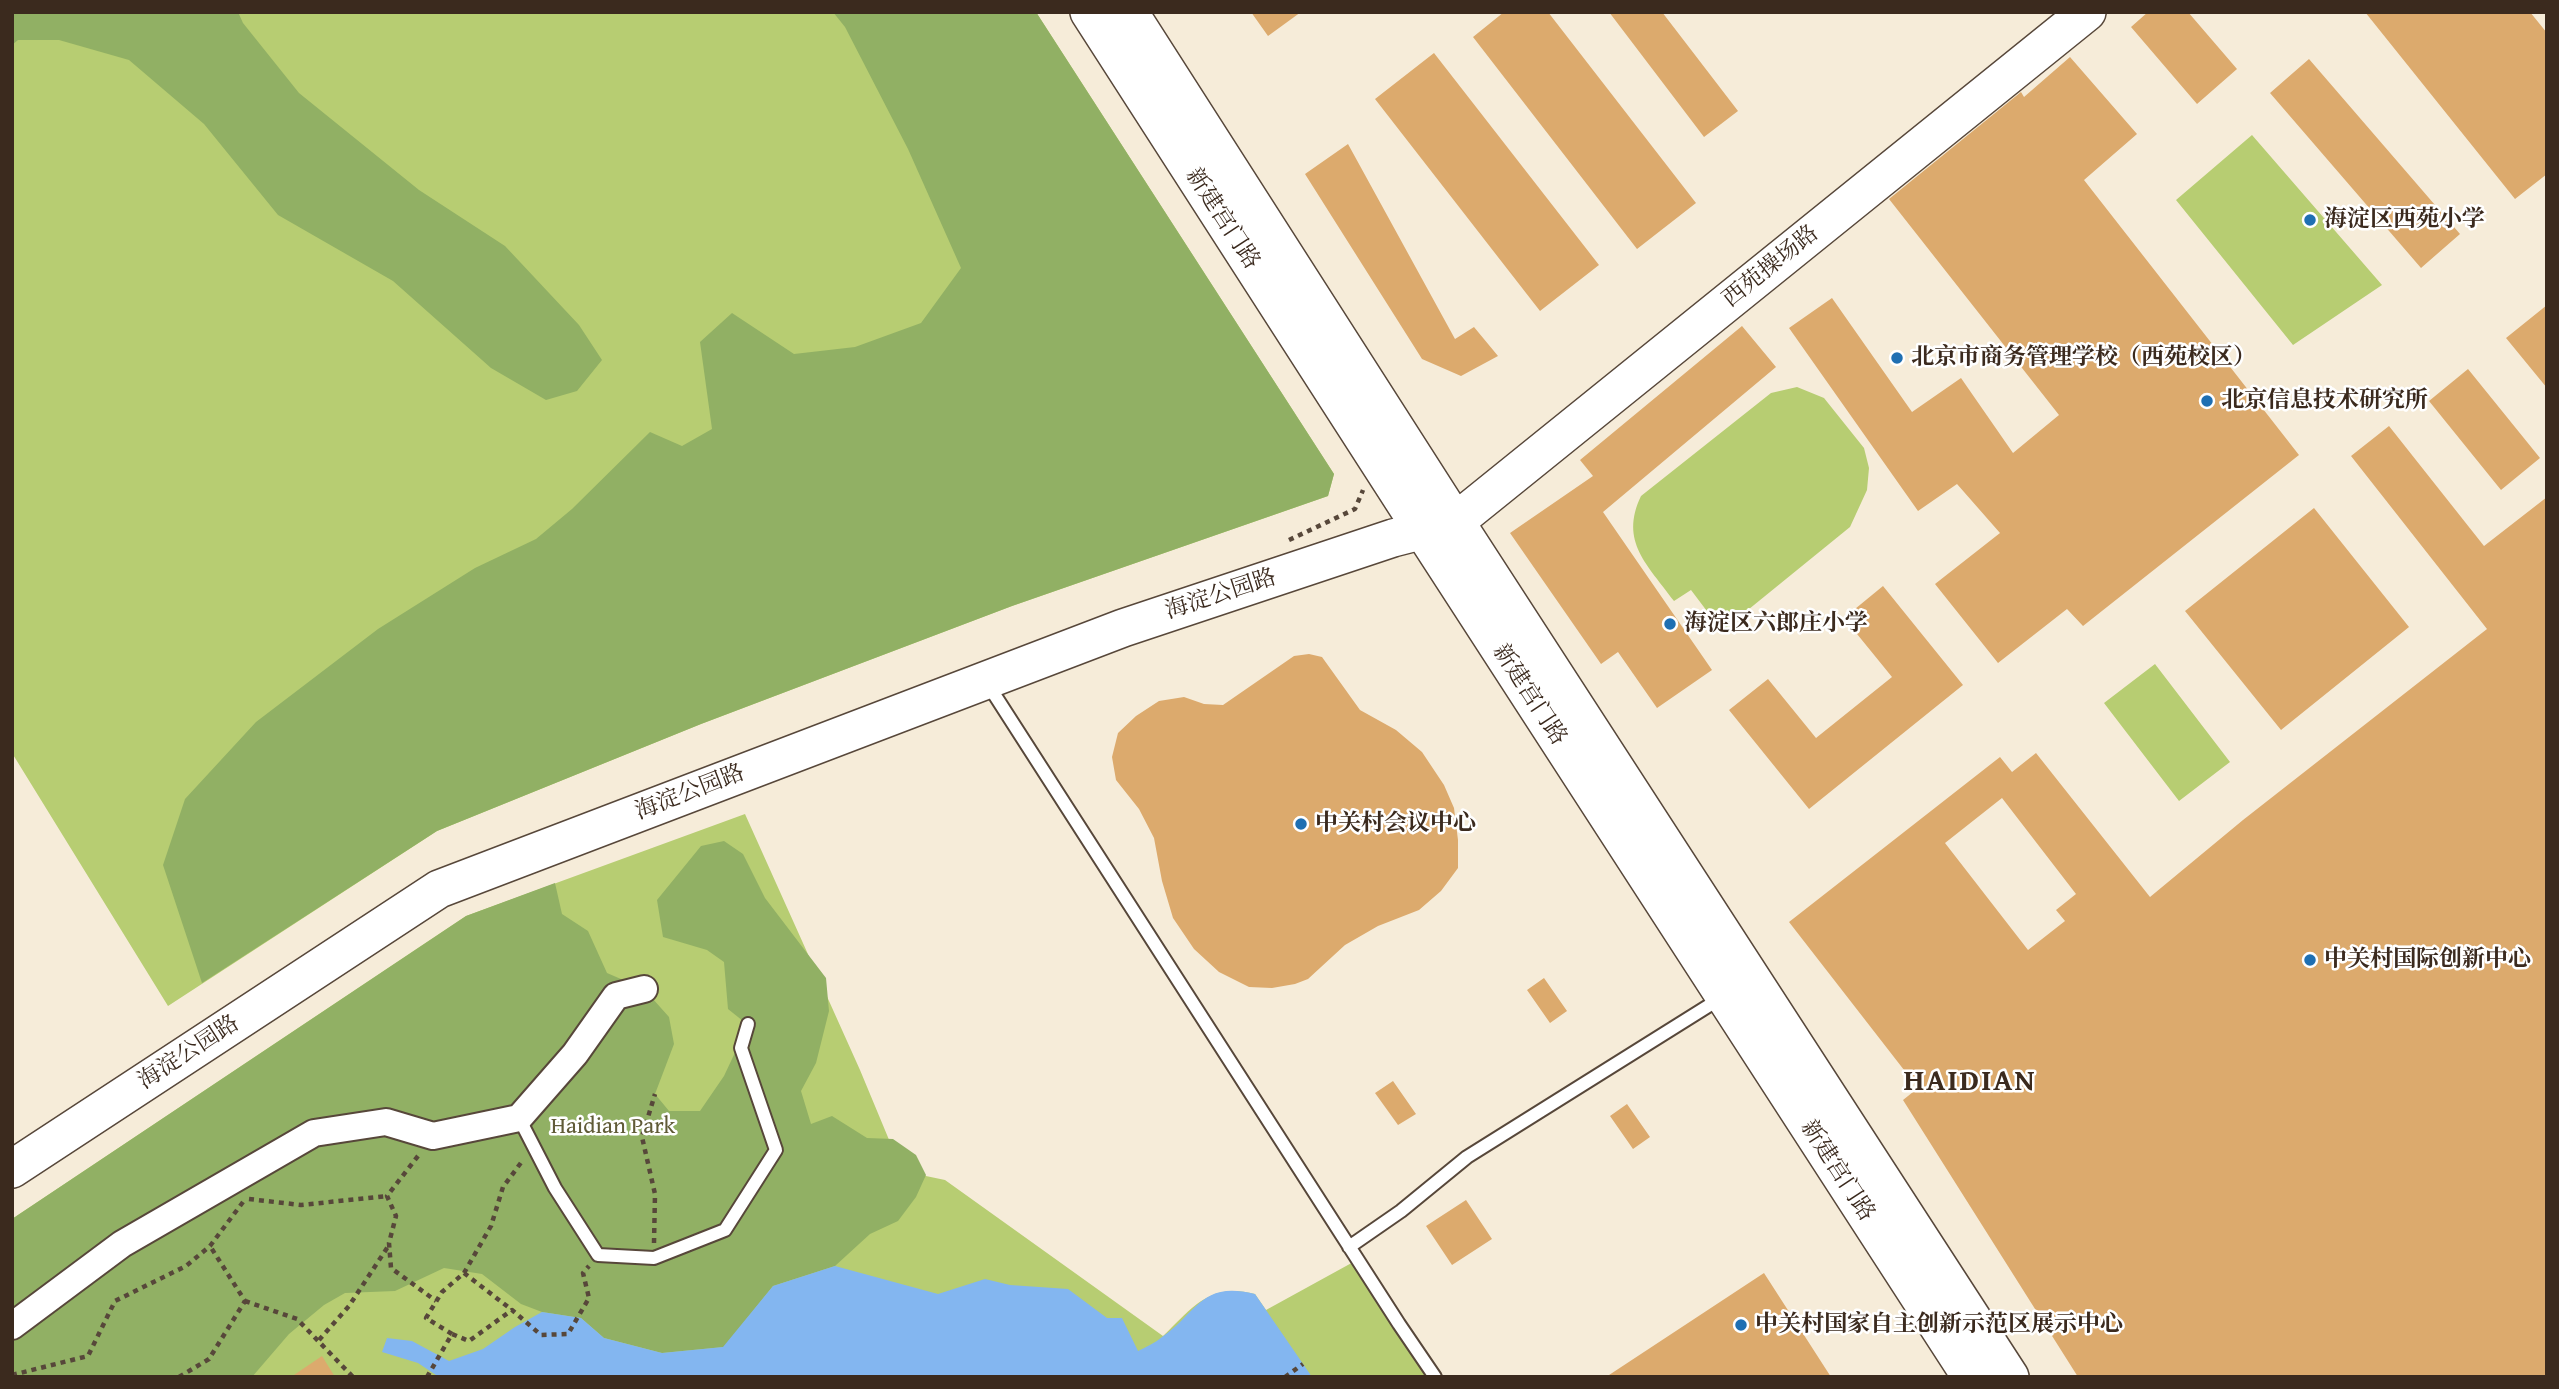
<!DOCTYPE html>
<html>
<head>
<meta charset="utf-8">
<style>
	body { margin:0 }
	#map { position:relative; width:2559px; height:1389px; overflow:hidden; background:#f6ecd9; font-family:"Gentium Book Plus",serif }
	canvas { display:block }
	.frame { position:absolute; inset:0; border:14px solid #3b2a1e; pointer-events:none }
</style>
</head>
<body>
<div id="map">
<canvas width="2559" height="1389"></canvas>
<div class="frame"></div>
</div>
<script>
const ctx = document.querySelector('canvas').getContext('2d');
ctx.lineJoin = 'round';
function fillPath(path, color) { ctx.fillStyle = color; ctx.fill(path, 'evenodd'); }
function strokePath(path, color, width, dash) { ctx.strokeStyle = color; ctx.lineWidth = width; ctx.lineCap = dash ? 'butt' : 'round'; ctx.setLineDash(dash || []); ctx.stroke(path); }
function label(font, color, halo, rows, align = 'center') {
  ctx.font = font + ' "Gentium Book Plus","Noto Serif SC",serif'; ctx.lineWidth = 5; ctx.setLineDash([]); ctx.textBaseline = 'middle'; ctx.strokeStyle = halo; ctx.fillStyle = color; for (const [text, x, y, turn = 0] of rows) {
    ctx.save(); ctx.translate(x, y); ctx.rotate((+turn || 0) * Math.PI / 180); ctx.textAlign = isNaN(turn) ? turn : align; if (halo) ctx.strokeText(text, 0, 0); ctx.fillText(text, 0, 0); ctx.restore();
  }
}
fillPath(new Path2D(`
	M12,12H1036L1334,474L1328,496L1012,606L701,724L437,831L168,1006L12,753Z
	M2252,135L2382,285L2293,345L2176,200Z
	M1797,387L1824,398L1864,448L1869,468L1867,490L1850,527L1722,631L1691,590L1674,601C1648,565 1619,542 1641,496L1771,393Z
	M2155,664L2230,762L2179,801L2104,703Z
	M745,814L860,1070L902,1171L945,1180L1163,1336C1193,1307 1210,1282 1255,1294L1266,1310L1357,1260L1434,1377H12V1219L466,916Z`), '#b7cd72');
fillPath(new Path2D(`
	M12,12H238L243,23L299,93L419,190L505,246L579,325L602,360L577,391L546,400L491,368L393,281L278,215L204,124L129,60L59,40H18L12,45Z
	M833,12H1036L1334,474L1328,496L1012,606L701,724L437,831L202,983L163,865L185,799L256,722L378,629L475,568L536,539L572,509L650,432L682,446L712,429L700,342L732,313L794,354L855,347L921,323L961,268L908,149L845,27Z
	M724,841L743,854L765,898L826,978L829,1011L816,1063L801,1091L811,1124L832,1116L867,1138L893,1139L916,1155L926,1175L916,1197L898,1221L870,1234L835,1266L773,1286L724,1347L662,1353L604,1338L581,1318L542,1312L521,1304L482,1274L444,1268L395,1291L345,1293L324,1305L289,1334L252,1377H12V1219L466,916L555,883L562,914L588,931L607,973L644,989L669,1017L674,1044L655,1094L669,1111H700L724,1076L748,1025L728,1009L724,962L707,950L663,937L657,900L701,846Z`), '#91b064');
fillPath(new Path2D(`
	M835,1266L938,1294L985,1279L1010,1285L1068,1289L1107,1318H1122L1138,1351C1146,1347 1155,1343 1162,1337C1197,1313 1201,1280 1255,1294L1312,1377H439L418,1363L382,1352L387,1338L412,1341L449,1361L483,1349L515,1327L542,1312L581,1318L604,1338L662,1353L723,1347L773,1286Z`), '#83b6f0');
fillPath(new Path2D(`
	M1251,12H1301L1268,36Z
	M1504,12H1548L1696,203L1637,249L1473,37Z
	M1609,12H1662L1738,111L1704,137Z
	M2148,12H2188L2237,69L2197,104L2131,27Z
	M2365,12H2530L2547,33V174L2515,199Z
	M1434,53L1599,265L1540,311L1375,99Z
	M2070,57L2137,134L2084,180L2299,455L2083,626L2067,609L1998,663L1935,584L2000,533L1957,484L1918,511L1789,328L1832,298L1912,412L1961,378L2013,453L2059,415L1889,199L2021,92L2024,97Z
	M2309,59L2460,234L2421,268L2270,93Z
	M1348,144L1455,339L1474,327L1498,356L1461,376L1422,359L1305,174Z
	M2547,305V388L2506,338Z
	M1742,326L1776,367L1603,512L1712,670L1657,708L1618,652L1601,664L1510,533L1593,476L1580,460Z
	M2468,369L2540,458L2501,490L2429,401Z
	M2389,426L2484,546L2547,497V1377H2078L1903,1100L1918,1088L1789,922L2000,757L2012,772L2036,753L2150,897L2243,820L2487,629L2351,456ZM2002,798L2076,894L2056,910L2065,921L2028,950L1945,843Z
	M2314,508L2409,627L2281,730L2185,611Z
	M1883,586L1963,685L1809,809L1729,710L1768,679L1816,738L1892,677L1844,618Z
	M1309,654L1322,657L1360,710L1396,730L1422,752L1444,785L1454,808L1458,840V868L1441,891L1419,910L1378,926L1345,945L1308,979L1295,984L1272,988L1249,987L1219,972L1194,949L1173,918L1162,881L1154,838L1139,809L1116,780L1112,757L1118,733L1136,716L1159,701L1184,697L1204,704L1223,705L1294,656Z
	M1544,978L1567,1011L1550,1023L1527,990Z
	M1393,1081L1416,1114L1398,1125L1375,1093Z
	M1627,1104L1650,1137L1633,1149L1610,1116Z
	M1466,1200L1492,1239L1452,1265L1426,1226Z
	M1764,1273L1831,1377H1606Z
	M322,1356L335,1377H291Z`), '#dcaa6d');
const lane = new Path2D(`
	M987,683L1399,1324L1435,1377
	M519,1118L555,1188L598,1255L654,1258L725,1230L776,1150L741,1048L748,1024
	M1349,1247L1401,1211L1467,1157L1721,998`);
const street = new Path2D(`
	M12,1326L122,1244L314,1133L386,1122L433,1136L519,1118L575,1054L616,996L644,989`);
const secondary = new Path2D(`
	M1089,12L1423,531L1971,1377
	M1129,12L1444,504L2010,1377
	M12,1169L439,889L1123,628L1393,538L1455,522L2087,12`);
strokePath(lane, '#57473a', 16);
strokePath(street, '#57473a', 30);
strokePath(secondary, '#57473a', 40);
strokePath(new Path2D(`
	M1289,540L1355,509L1363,490
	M418,1156L387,1196L396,1216L389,1243L391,1268L436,1301
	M249,1199L301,1205L387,1196
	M654,1243L655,1194L642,1137L655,1094
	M464,1273L512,1310
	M245,1301L297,1319L353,1377
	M452,1334L426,1318L442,1292L464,1273L491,1226L503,1187L523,1160
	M319,1340L349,1306L389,1245
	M12,1375L88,1356L115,1301L186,1266L210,1246L243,1202
	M179,1377L209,1359L245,1301L210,1246
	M427,1377L452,1334L469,1341L512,1310L541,1335L568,1334L589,1298L583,1273L589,1266
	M1285,1377L1303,1364`), '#57473a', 4.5, [5, 5]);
strokePath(lane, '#fff', 12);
strokePath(street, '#fff', 26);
strokePath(secondary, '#fff', 37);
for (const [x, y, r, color] of [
	[2310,220,7,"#1f6fb2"],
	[1897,358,7,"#1f6fb2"],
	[2207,401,7,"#1f6fb2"],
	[1670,624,7,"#1f6fb2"],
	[1301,824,7,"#1f6fb2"],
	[2310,960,7,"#1f6fb2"],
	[1741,1325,7,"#1f6fb2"]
]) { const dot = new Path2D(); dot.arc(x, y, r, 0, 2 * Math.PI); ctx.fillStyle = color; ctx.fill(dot); strokePath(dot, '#fff', 2.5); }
label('23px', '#3b2a1e', '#fff', [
	["新建宫门路",1222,219,57],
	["西苑操场路",1771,267,-39],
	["海淀公园路",1221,595,-18],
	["新建宫门路",1529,695,57],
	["海淀公园路",690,793,-21],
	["海淀公园路",189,1053,-33],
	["新建宫门路",1837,1171,57]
]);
label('bold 23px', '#3b2a1e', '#fff', [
	["海淀区西苑小学",2324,220],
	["北京市商务管理学校（西苑校区）",1911,358],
	["北京信息技术研究所",2221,401],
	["海淀区六郎庄小学",1684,624],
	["中关村会议中心",1315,824],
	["中关村国际创新中心",2324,960],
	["中关村国家自主创新示范区展示中心",1755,1325]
], 'left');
label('23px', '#605b37', '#fff', [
	["Haidian Park",613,1127]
]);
ctx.letterSpacing = '2px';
label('bold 30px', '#3b2a1e', '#fff', [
	["HAIDIAN",1970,1082]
]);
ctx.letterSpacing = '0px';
</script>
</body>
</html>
